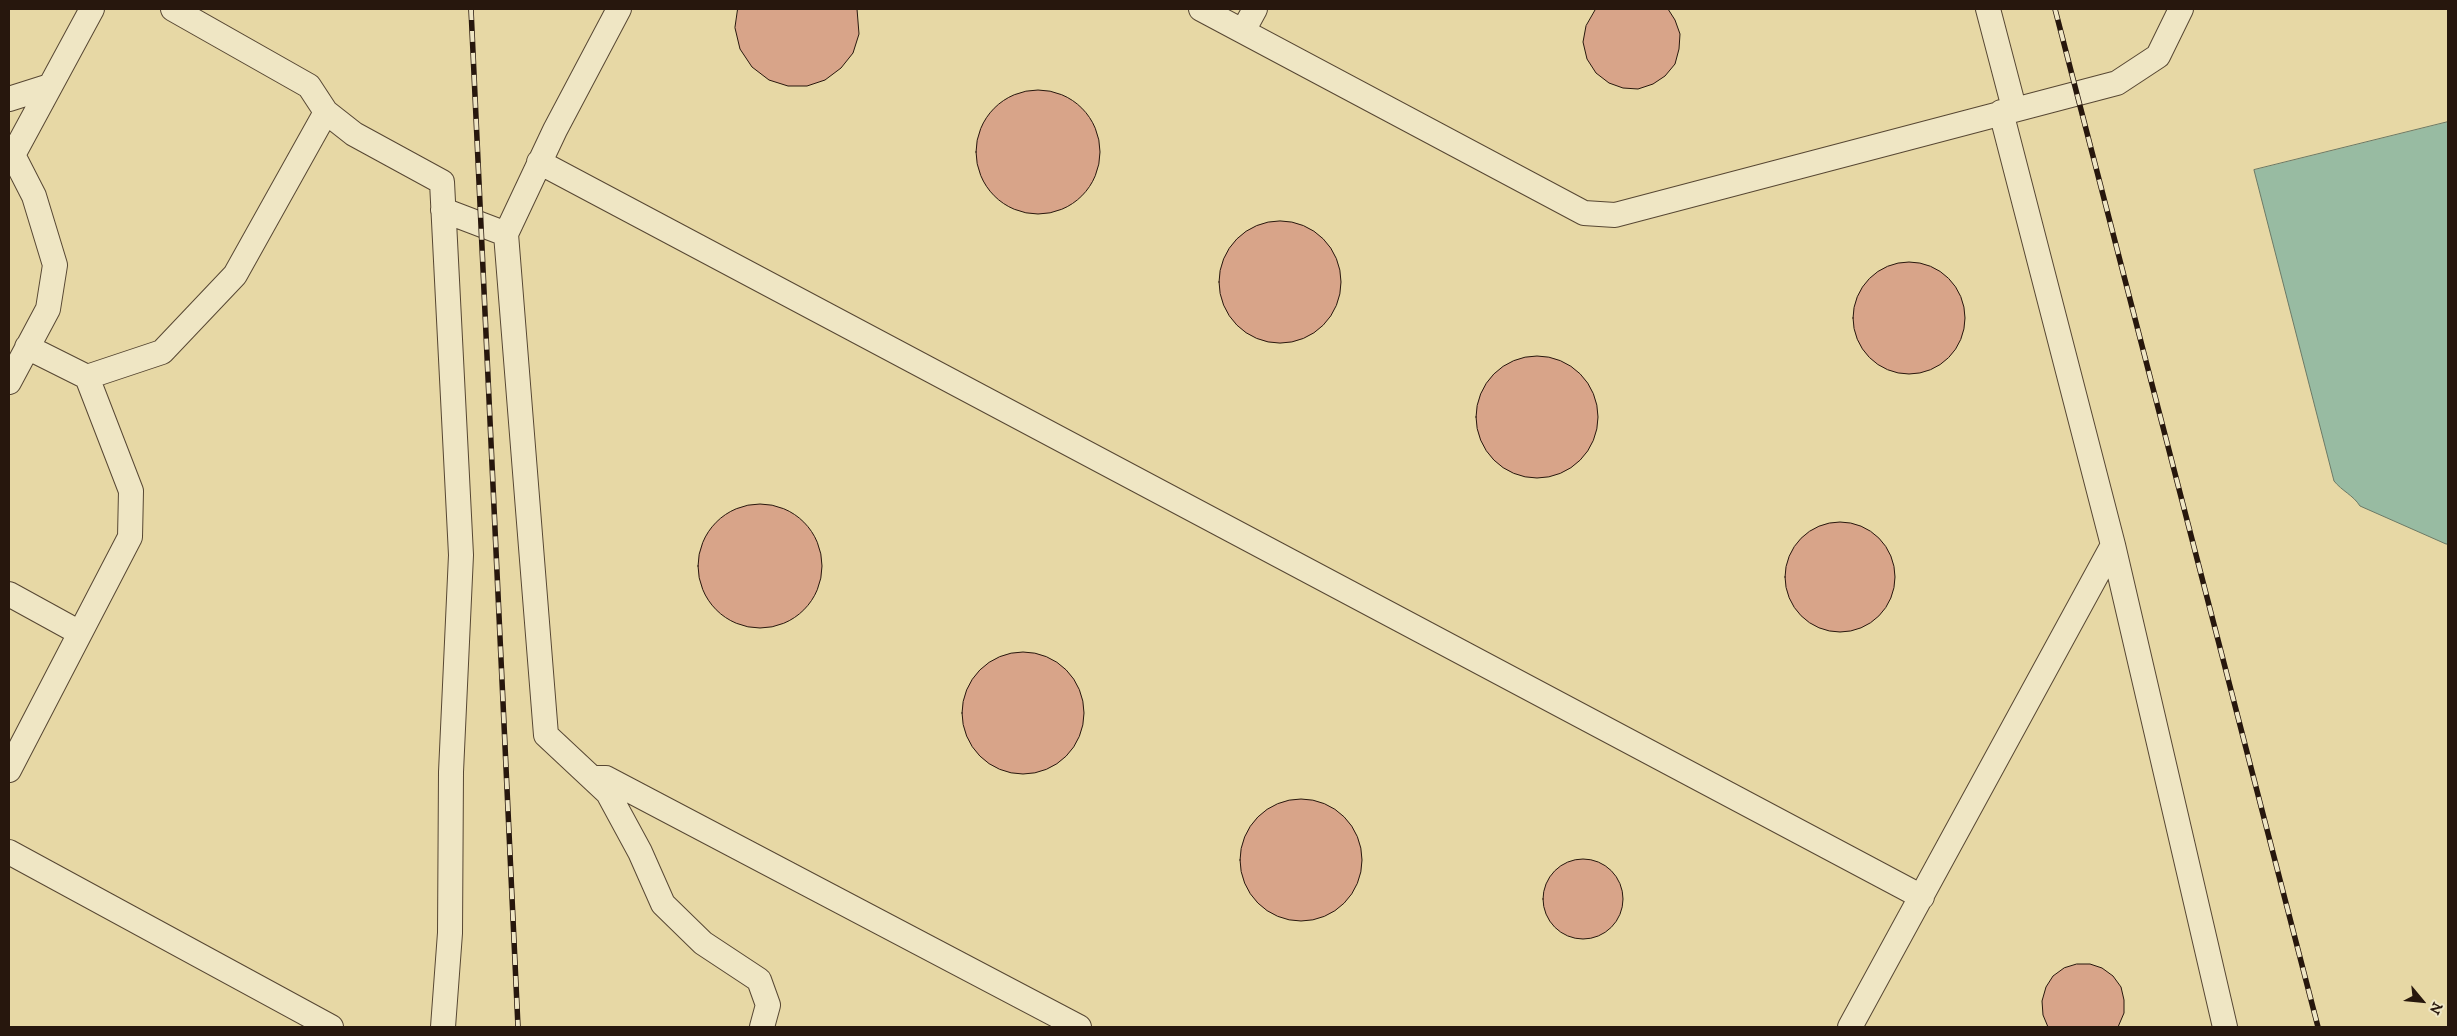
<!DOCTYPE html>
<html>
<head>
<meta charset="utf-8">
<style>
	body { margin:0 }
	#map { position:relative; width:2457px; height:1036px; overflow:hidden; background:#e7d8a5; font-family:"IM FELL DW Pica",serif }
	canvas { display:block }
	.frame { position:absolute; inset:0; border:10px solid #27170d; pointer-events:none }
	.north { position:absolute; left:2397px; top:976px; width:50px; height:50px; -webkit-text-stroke:4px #efe6c4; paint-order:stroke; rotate:118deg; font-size:14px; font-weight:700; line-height:20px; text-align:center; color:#27170d }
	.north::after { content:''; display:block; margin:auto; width:18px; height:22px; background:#27170d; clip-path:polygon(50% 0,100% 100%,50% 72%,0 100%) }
</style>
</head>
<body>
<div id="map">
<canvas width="2457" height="1036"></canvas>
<div class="frame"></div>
<div class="north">N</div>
</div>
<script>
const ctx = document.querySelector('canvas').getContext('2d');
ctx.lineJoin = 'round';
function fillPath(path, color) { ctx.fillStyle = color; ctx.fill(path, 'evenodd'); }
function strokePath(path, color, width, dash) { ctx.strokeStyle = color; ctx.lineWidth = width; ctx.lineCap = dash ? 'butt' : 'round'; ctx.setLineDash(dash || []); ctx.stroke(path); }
const water = new Path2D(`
	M2448,122V544H2446L2360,506C2353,495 2342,491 2334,481L2254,170Z`);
fillPath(water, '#98bba2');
strokePath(water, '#6b7966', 1);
const building = new Path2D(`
	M738,9H857L859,34L853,53L841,68L825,80L807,86H788L769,80L752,67L740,49L735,28Z
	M1596,9H1668L1675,20L1680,34L1679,49L1675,64L1665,76L1653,84L1638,89L1623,88L1609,83L1596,73L1587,59L1583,42L1586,26Z
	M976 152a62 62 0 1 1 124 0a62 62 0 1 1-124 0Z
	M1219 282a61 61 0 1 1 122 0a61 61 0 1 1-122 0Z
	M1853 318a56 56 0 1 1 112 0a56 56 0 1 1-112 0Z
	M1476 417a61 61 0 1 1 122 0a61 61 0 1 1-122 0Z
	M698 566a62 62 0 1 1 124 0a62 62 0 1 1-124 0Z
	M1785 577a55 55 0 1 1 110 0a55 55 0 1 1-110 0Z
	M962 713a61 61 0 1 1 122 0a61 61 0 1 1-122 0Z
	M1240 860a61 61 0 1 1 122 0a61 61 0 1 1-122 0Z
	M1543 899a40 40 0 1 1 80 0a40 40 0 1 1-80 0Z
	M2077,964H2090L2102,968L2113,976L2121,987L2124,1000V1013L2118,1027H2048L2043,1015L2042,1001L2046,987L2053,976L2064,968Z`);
fillPath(building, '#d8a489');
strokePath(building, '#27170d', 1);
const minor = new Path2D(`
	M173,9L309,86L326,112L354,134L442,182L461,555L451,772L450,933L443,1027
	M619,9L555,130L506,234L546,735L608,793L640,852L663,904L703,943L759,980L768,1005L762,1027
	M1201,9L1584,213L1615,215L2117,83L2158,56L2181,9
	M1988,9L2014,108
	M1243,31L1255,9
	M9,99L50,86
	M2001,112L2113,545L2225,1027
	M539,162L1922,897
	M443,210L506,234
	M87,377L162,352L235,275L326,112
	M9,382L48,309L55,265L34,196L13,155L92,9
	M9,594L80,633
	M9,770L130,537L131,491L87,377L27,347
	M595,778H606L1079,1027
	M9,852L331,1027
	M1850,1027L2113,545`);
strokePath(minor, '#574733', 26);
strokePath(minor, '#efe6c4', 24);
const rail = new Path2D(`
	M471,9L518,1027
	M2055,9L2318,1027`);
strokePath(rail, '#27170d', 5.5);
strokePath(rail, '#efe6c4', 4, [11]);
</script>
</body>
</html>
